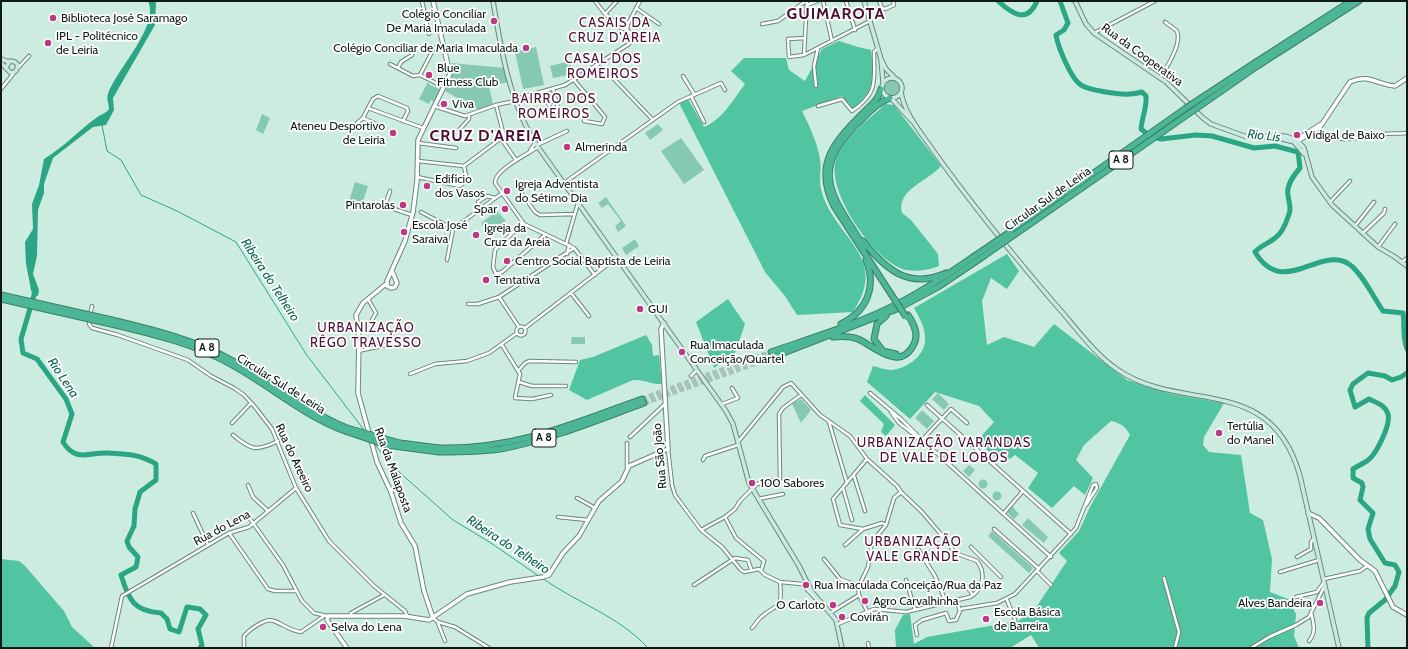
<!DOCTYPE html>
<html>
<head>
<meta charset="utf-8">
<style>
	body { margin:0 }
	#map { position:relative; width:1408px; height:649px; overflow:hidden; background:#cdece0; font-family:Cabin,sans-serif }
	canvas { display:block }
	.frame { position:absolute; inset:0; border:2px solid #0f1b17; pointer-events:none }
</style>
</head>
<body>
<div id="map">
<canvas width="1408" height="649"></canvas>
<div class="frame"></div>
</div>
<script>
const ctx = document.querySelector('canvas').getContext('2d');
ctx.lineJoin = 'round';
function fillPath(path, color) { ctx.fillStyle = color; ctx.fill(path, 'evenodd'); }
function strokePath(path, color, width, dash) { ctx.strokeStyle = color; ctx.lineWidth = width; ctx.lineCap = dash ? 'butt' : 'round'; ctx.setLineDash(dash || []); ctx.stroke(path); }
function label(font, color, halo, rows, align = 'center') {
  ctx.font = font + ' Cabin,sans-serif'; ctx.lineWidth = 3.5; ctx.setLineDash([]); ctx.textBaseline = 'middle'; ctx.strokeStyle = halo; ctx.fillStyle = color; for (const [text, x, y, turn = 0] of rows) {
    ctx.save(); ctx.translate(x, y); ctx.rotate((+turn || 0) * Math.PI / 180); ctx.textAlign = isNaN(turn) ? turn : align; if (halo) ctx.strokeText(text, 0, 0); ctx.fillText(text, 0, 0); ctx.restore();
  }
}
fillPath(new Path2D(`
	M536,47L544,85L523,89L515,52Z
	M570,61L573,74L553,78L550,66Z
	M451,63L505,68L509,82L489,86L493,104L479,110L445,91L452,77Z
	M884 88a8 8 0 1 1 16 0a8 8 0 1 1-16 0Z
	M428,82L430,85L440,89L434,102L431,100L429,104L419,99Z
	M262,114L270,118L263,134L256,130Z
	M658,124L663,130L650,140L645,133Z
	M681,138L704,170L684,184L661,151Z
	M355,182L368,186L362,204L349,201Z
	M606,197L626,226L618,232L615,226L621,221L608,204L602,208L598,203Z
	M497,211L506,221L489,234L481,223Z
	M635,239L639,246L626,255L622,248Z
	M572,337H585V344H571Z
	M938,393L949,404L944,410L932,399Z
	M801,399L811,410L801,423L792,404Z
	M922,410L934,421L927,429L915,418Z
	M969,465L975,470L969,477L963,471Z
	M978.5 484a4.5 4.5 0 1 1 9 0a4.5 4.5 0 1 1-9 0Z
	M992.5 496a4.5 4.5 0 1 1 9 0a4.5 4.5 0 1 1-9 0Z
	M1012,506L1019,514L1014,519L1007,512Z
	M1028,518L1048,537L1044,543L1022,525Z
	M992,531L1033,568L1029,573L988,536Z`), '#86c9b2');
fillPath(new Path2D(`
	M839,41L858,47L871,50C874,81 877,88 852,109L842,96L802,111C810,127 817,142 820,159C822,171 818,181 822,193C836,239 890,257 853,312L797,315L785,296L765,272L679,103L688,99L704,127C722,120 733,100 745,84L731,71L744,58H786L789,70L805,81L822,49Z
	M885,104L894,105L941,166C929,181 896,189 902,213L911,220L938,254L939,266C929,270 918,272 906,270C875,263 829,195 835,164C840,139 868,121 885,104Z
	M1007,254L1019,271L1007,289L991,278L982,301L987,345L1004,337L1034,347L1054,324L1127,380L1172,394L1224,403L1204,437L1203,445L1209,452L1241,455L1250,513L1263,520L1272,559L1270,592L1288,599L1296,614L1294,636L1299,648H1039L1031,635L1010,648H896L895,630L903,615L910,614L914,644L927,637L1018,621L1035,609L1067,561L1059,553L1079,531L1090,507L1130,435C1126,427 1121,423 1111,421L1084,445L1076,460L1093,478L1085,495L1074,486L1052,508L1028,488L1038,473L1015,455L1003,464L977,441L994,422L979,406L935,392L910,419L867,382L873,366C878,367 885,370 891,370C906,369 925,356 925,340C926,329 919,317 914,308Z
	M728,299L745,324L735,353L714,368L696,322Z
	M646,335L652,345L653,356L659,355L662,384C652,385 644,379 633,380L587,400L569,390L580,360L593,357Z
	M865,395L895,425L886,436L881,432L884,424L860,401Z
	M1,559L19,561L25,566L64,611L72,627L95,648H1Z`), '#51c4a1');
fillPath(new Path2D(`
	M148,1H155L156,3L155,25L113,98L114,110L106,125L93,127L53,158L44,184V193L38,210L37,256L33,274L39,290L38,296L32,294L26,264L25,242L33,229L32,204L39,185L44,159C64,147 78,131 96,118C101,114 105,114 109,109C109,105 106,98 108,94C116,70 160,26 148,1Z`), '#2ba685');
strokePath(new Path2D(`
	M102,125L107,151L121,160L141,195L177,211L236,242L306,354L364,430
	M374,443L389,463L453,520L491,543L540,577
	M542,578C577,603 619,616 648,648`), '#2ba685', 1);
strokePath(new Path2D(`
	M998,1C1011,13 1027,25 1037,1
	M1060,1L1068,23L1064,30L1056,35C1058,47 1071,79 1081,85C1088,90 1120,95 1129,94C1133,94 1138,93 1142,92L1146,96C1147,108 1142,117 1141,129L1150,136L1161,139L1196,135L1212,136L1254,148L1275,146L1298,152L1300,168C1294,175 1286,185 1288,195C1289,204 1292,208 1288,217C1286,223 1281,234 1275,238C1268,244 1261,245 1255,252C1283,299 1320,245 1349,264C1362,273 1374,298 1383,311L1403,313C1405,325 1402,336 1407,349
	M33,288L35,292L21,339L23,353L37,359L66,399L72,414L63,442C76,463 89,452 108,453C126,454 140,454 156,464V480L140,492L135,509L134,526L127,541L129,547L138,557L136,567L121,575C129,601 134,611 161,613L167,619L170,629L179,632L187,607L200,609L206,615L198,629L202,645L200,648
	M1368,648L1367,618L1369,613L1385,600L1395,586L1399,572L1395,565L1385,563L1370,539L1368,529L1373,513L1360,500L1363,487L1362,483L1353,478V469C1358,466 1362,464 1367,461C1376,455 1391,425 1388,414C1385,405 1377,403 1369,399L1355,407L1350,390L1353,384L1368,373L1385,376L1392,380L1401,377L1407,373`), '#2ba685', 5);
strokePath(new Path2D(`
	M642,399L771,352
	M644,403L773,357`), '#a7c2b8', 5, [5, 2.5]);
const minor = new Path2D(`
	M422,1L429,34
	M595,1L605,14L620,26
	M823,1L832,41
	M846,1L855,30
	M879,1L882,8L885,9L894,5L893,1
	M807,5L817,1
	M636,8L659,24
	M605,14L617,1
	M620 25a4 4 0 1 1 8 0a4 4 0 1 1-8 0Z
	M628,24L640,1
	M762,24L778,21L806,1
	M1094,33L1155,1
	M805,38L788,39L789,57L804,55L870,21
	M804,55L807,1
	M390,64L413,76L420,75L444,87
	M597,66L612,77L653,120
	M18,68L29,56
	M398,68L401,62L412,55L413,49
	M420,75L434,48L443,46
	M683,76L694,94
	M1160,78C1167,67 1182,44 1177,31L1165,22
	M574,80L605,117L602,124L584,121
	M816,86L814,66L818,48
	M1,89L14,73
	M553,89L558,108L551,110L548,103L556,100
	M691,96L704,122
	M516,99L565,85L629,44L633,37L626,28
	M572,101L584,93
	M434,106L465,116L496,105L515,101
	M818,106L842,99L852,111C879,93 874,80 874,52L878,48
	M368,108L373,99L378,96L407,108L408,111L403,121
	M363,118L380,126
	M357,123L363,118L368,108L423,128
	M460,129L469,119V116
	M1314,131C1335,143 1353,139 1375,135C1385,133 1397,134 1407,133
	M502,140L516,160
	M418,143L456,148
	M537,145L567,131
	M538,147C528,154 494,170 495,183L524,224L574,248L595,275
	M530,151L535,143
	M418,161L464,166L504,136L496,105
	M417,177L460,186L467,180L464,166
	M564,183L678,102L721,83L725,90
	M518,188L535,212L540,215L575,214
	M390,191L385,206L412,215
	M1330,202L1350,181
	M480,209L478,202L487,196L495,198
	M421,212L453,229L501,194
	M523,223L495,250L493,267L496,274L502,272L545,235
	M1355,226L1374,202
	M1363,233L1384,213L1385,209
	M566,244L578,203
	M1378,247L1395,224
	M567,254L569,245
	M447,260L453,229
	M1402,262L1407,258
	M607,265L615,255
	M571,293L589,316
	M499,297L519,327
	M368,299L376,313L372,320
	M468,304H478L499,297L574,248
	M90,315L92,306
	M90,320L89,324L92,328L118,335L188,360L211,376L234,388L244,395L255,407L272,429L296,488L329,541L374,586L405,611L407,616
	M516.5 331a4.5 4.5 0 1 1 9 0a4.5 4.5 0 1 1-9 0Z
	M525,328L607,265L619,260
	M502,345L520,374L515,398L532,399L551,395
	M358,351L386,345
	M518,371L525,363L529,361L576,362
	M410,374L435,364L467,361L489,353L517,333
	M691,376L697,370
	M519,382L532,386H566
	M870,393L901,419L929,447
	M722,404L738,398L732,388
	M927,405L1071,534
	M891,412L899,423L930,447L1051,557
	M829,422L847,483
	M232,423L251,403
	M233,435C251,450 256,452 278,441
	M630,437L666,403
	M923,439L951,409L967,423
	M738,442L783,387L791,383L820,415L850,436L867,459L897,486L901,492
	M627,443V467
	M668,449L672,485L675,495L701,530L722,547L741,570L744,572L759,569L765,575L780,582L802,584L816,599
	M703,460L705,456L738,445
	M854,476L865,511
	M248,485L253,497L268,511
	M843,488L852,520
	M577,498L595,508
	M758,499L783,494
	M193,513L208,545
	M1004,513L1023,491
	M248,516L283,565L302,601L314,613L327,616
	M558,517L588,520
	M725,517L736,538L764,561L761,571
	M863,529L840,525L833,499L867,459
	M994,529L1039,569
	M701,530L725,517L735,509L740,501L757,484L780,479L779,414L783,408L801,395
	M229,533L268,589L275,591H295
	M845,545L863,529L882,523L886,525
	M971,547L1001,577
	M918,549L935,576L946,602
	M1297,557L1311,549V542L1314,538
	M824,559L840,579L859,586
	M1037,571L1051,585
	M1280,572L1319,560
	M1164,578L1179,632L1175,648
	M1324,579L1360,571L1367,566
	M906,580L915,610
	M960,584L967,587L973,595
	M694,585L735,558L748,560L751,569
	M1296,597L1317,592L1324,582
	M1007,600L1015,620
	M960,609L997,603L1015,594L1076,528L1093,485L1096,484L1097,488L1086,505
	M867,611L859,595L858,588L868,567L872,542L886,525L894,498L901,492
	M830,613L859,595
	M350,616L351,613L384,595
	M433,618L438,622L455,627L489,648
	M438,623L445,641
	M838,624L874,609L906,612L970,597C984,589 986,573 977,561L955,553L945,539L922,512L901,492
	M752,628C755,625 757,621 760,618C777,602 783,612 780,582
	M917,635L915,625L922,620L946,613L949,621L956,620L960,611L956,600
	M1309,641C1317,631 1313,623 1311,612
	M868,643L869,648
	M111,648L122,596L217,540L229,533L249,527L296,488
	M244,648V636C249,630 266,617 274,621C283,624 290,631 301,632L324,616
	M1251,648L1269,637L1296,625L1309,617L1325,585`);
const tertiary = new Path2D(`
	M1301,137L1321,124
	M1298,141L1320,127L1350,82C1368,73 1378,85 1395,86L1407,78
	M392,271L397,283L395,287L391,288L387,286V281L405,241L413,212L417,181L418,140L450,74L433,1
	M386,284L363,303L356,315L359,338L358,393L377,462L391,492L401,523L415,546L424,591L433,618
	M1308,513L1319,518L1360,560L1375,571L1393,607L1407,615
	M347,648L327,620L328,616H404L429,620L467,594L510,582L543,577L549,575L563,553L579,536L599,501L622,481L629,466L668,449L661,329L664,323`);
const secondary = new Path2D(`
	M493,1C501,50 510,105 538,147L726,411L733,424L749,483L799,566L812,592L836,620L842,648
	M864,1L881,59L883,82
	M1075,1L1086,24L1094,33L1166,82L1203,118L1211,124L1247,137L1285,136L1297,140L1304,148L1312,177L1332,205L1378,247L1395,257L1407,266
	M1,59L9,62
	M882,61L886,69L894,77
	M1,63L11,73L16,71L18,65L15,62L10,61L6,67
	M882 88a10 10 0 1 1 20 0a10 10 0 1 1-20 0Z
	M901,92C904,114 923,135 935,153C973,206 1013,255 1055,304C1075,326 1093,353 1118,370C1183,414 1271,372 1300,476L1339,648
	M891,98L912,121
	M1279,138L1294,142L1304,154`);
const motorway = new Path2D(`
	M1256,62L1351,1
	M1259,65L1359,1
	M881,89C879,99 871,105 863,113C835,141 813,164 834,206L891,294
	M1010,232L1068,191
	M863,241C885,269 909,290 946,273
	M864,247C835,199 807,173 856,125C867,115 876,103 890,98
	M886,316L877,324L874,339L883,351L896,354
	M112,320C154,330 195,340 233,361C272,382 306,411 347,428
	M111,324C154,334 196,344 234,366C272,387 304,416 345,431
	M841,324C867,311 877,287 866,260
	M833,337C841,336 850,336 858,339C874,346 900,373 914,344C919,334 914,324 908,315
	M771,352C814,337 859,324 899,303C929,288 955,269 982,251
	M773,357L897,309L938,287L984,256
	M439,448C514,450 573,424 642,399
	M439,452C460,452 480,452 500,449C550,440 597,420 644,403`);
strokePath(minor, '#6a877c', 4.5);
strokePath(tertiary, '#6a877c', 5.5);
strokePath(secondary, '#6a877c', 5.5);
strokePath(motorway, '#37806a', 7);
strokePath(minor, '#fff', 2.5);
strokePath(tertiary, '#fff', 3.5);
strokePath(secondary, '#cae9e0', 3.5);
strokePath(motorway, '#4db697', 5);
const motorwayBridge = new Path2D(`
	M1068,191L1186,108L1256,62
	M982,251L1010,232
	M984,256L1259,65
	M891,294L906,317
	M1,295L112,320
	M1,299L111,324
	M347,428L400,443L439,448
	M345,431L386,445L439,452`);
strokePath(motorwayBridge, '#37806a', 7, []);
strokePath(motorwayBridge, '#4db697', 5);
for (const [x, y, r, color] of [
	[53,18,4,"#bc3a82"],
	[494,21,4,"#bc3a82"],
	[48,43,4,"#bc3a82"],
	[526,48,4,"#bc3a82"],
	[429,75,4,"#bc3a82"],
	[444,104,4,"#bc3a82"],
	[393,133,4,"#bc3a82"],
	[1297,135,4,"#bc3a82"],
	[567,147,4,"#bc3a82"],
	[427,186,4,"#bc3a82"],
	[507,191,4,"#bc3a82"],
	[403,205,4,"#bc3a82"],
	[505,209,4,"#bc3a82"],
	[404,232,4,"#bc3a82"],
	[476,235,4,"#bc3a82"],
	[507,261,4,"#bc3a82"],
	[486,280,4,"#bc3a82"],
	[640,309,4,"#bc3a82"],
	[682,352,4,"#bc3a82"],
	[1219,433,4,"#bc3a82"],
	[752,483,4,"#bc3a82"],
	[806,585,4,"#bc3a82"],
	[865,601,4,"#bc3a82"],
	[1320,603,4,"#bc3a82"],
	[833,605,4,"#bc3a82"],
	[842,617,4,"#bc3a82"],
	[986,619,4,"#bc3a82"],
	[323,627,4,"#bc3a82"]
]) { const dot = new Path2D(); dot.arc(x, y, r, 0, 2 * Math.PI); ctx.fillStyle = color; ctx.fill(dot); strokePath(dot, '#fff', 1.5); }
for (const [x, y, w] of [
	[1121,160,24],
	[207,348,24],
	[544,438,24]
]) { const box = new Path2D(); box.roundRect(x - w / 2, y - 9, w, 18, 3); ctx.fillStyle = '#fff'; ctx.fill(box); strokePath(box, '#0f1b17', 1); }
label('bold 11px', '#0f1b17', null, [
	["A 8",1121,160],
	["A 8",207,348],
	["A 8",544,438]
]);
label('12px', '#0f1b17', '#fff', [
	["Colégio Conciliar",486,14,"right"],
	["De Maria Imaculada",486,28,"right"],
	["Biblioteca José Saramago",61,18],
	["IPL - Politécnico",56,36],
	["de Leiria",56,50],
	["Colégio Conciliar de Maria Imaculada",518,48,"right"],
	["Blue",437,68],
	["Fitness Club",437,82],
	["Viva",452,104],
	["Ateneu Desportivo",385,126,"right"],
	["de Leiria",385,140,"right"],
	["Vidigal de Baixo",1305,135],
	["Almerinda",575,147],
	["Edifício",435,179],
	["dos Vasos",435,193],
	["Igreja Adventista",515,184],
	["do Sétimo Dia",515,198],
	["Pintarolas",395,205,"right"],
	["Spar",497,209,"right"],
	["Escola José",412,225],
	["Saraiva",412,239],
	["Igreja da",484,228],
	["Cruz da Areia",484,242],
	["Centro Social Baptista de Leiria",515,261],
	["Tentativa",494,280],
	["GUI",648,309],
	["Rua Imaculada",690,345],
	["Conceição/Quartel",690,359],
	["Tertúlia",1227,426],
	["do Manel",1227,440],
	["100 Sabores",760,483],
	["Rua Imaculada Conceição/Rua da Paz",814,585],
	["Agro Carvalhinha",873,601],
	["Alves Bandeira",1312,603,"right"],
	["O Carloto",825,605,"right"],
	["Escola Básica",994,612],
	["de Barreira",994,626],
	["Covirán",850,617],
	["Selva do Lena",331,627]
], 'left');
label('12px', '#0f1b17', '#fff', [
	["Rua da Cooperativa",1142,55,36],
	["Circular Sul de Leiria",1048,199,-35],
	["Circular Sul de Leiria",281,384,32],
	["Rua São João",660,456,-95],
	["Rua do Areeiro",294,458,65],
	["Rua da Malaposta",393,470,70],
	["Rua do Lena",222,528,-28]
]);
ctx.letterSpacing = '1px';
label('13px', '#4d0e32', '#fff', [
	["CASAIS DA",615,23],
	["CRUZ D'AREIA",615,38],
	["CASAL DOS",603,59],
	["ROMEIROS",603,74],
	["BAIRRO DOS",554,99],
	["ROMEIROS",554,114],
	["URBANIZAÇÃO",366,328],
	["RÊGO TRAVESSO",366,343],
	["URBANIZAÇÃO VARANDAS",944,443],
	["DE VALE DE LOBOS",944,458],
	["URBANIZAÇÃO",913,542],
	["VALE GRANDE",913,557]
]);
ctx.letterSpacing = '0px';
label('italic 13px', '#096751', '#fff', [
	["Rio Lis",1264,136,6],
	["Ribeira do Telheiro",270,280,57],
	["Rio Lena",63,378,56],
	["Ribeira do Telheiro",508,545,33]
]);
ctx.letterSpacing = '1px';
label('bold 16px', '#4d0e32', '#fff', [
	["GUIMAROTA",836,14],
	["CRUZ D'AREIA",486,136]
]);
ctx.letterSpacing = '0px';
</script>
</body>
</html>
